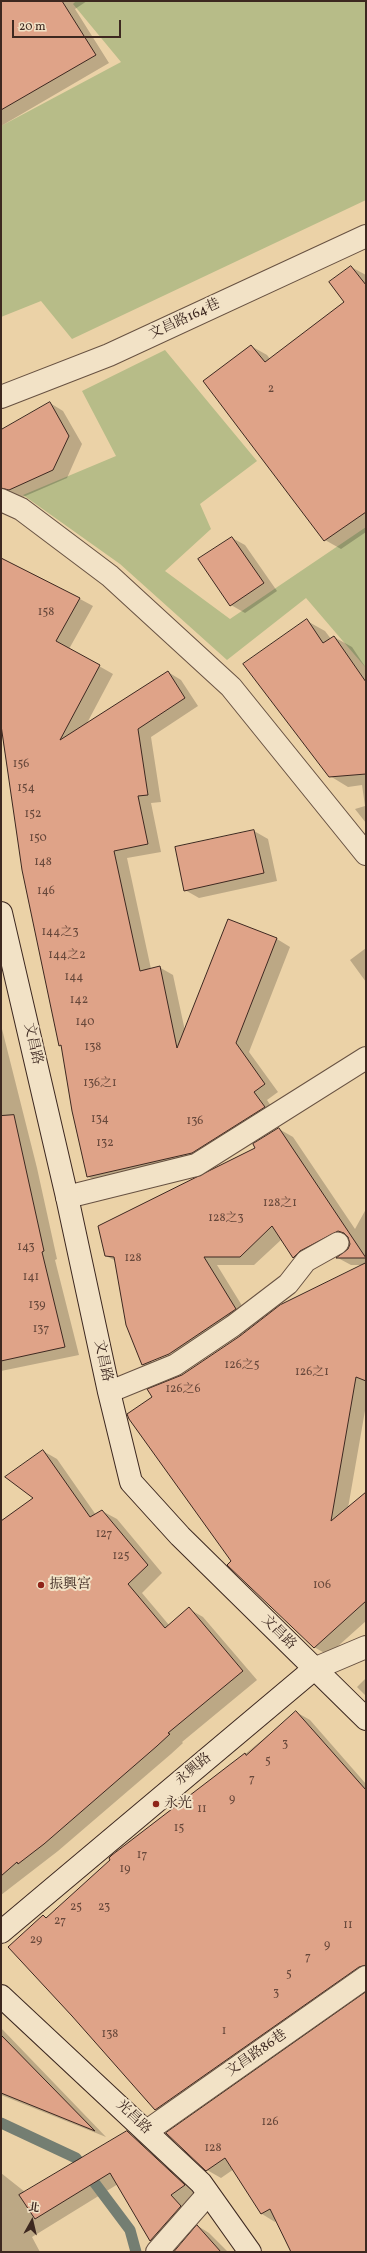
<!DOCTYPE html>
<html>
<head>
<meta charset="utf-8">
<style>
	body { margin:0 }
	#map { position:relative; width:367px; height:2253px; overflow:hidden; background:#ebd2a7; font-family:Vollkorn,"Noto Serif TC",serif }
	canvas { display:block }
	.frame { position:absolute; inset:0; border:2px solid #3d2820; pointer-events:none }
	.north { position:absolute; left:12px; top:2201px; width:40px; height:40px; -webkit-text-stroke:3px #f2e2c6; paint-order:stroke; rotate:8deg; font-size:11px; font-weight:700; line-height:16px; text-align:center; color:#3d2820 }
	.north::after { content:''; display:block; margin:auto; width:14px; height:18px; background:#3d2820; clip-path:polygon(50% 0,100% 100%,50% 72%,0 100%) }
	.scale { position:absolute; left:12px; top:20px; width:109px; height:18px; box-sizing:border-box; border:2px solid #3d2820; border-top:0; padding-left:5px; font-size:12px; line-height:14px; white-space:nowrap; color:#3d2820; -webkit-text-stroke:3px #f2e2c6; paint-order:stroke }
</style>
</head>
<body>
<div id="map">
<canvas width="367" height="2253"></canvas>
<div class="frame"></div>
<div class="north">北</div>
<div class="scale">20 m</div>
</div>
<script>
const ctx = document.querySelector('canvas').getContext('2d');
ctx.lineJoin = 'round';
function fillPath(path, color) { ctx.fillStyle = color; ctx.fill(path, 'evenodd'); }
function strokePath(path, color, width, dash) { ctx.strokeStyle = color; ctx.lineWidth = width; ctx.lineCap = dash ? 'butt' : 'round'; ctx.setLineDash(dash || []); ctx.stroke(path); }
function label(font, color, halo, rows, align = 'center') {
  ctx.font = font + ' Vollkorn,"Noto Serif TC",serif'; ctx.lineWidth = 4; ctx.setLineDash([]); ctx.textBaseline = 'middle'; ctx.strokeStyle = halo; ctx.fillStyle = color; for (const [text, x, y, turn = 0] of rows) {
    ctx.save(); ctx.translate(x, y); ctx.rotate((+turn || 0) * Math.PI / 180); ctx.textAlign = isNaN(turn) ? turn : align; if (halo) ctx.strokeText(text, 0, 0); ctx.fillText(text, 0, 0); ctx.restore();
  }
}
fillPath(new Path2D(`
	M76,1H366V200L72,339L41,301L1,317V126L121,62L73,4Z
	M165,350L257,461L200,504L211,529L165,571L230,619L366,527V668L306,598L227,660L120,564L23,495L116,456L82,391Z`), '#b7bc88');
fillPath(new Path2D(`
	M1,1H87L75,9L109,63L1,126Z
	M351,267L366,275V532L341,549L325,540L251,346L267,355L270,359L346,303Z
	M50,403L63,411L82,444L67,478L23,497L1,489V431Z
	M232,538L245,545L277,591L245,613L231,605L200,560Z
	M1,559L41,578L93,606L69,649L113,674L86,725L168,672L181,680L198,706L151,737L161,802L151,803L161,852L127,858L151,969L159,967L173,975L185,1031L228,920L277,939L290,947L249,1052L278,1092L267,1100L277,1115L205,1160L101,1184L87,1176L62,1046L60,1045L23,870L1,728Z
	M307,621L325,631L331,639L334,637L352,647L366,668V823L355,809L365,806L362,785L348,787L330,776Z
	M254,831L268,839L277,881L199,898L185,890Z
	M366,948V982L350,960Z
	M1,1025L37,1168L57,1259L55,1260L79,1355L1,1371Z
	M279,1129L293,1137L355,1229L366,1209V1405L348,1508L366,1493V1621L328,1655L314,1647L232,1561L182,1376L363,1265H351L338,1258L349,1250L350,1240L314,1258L308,1265L294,1257L282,1239L254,1265H217L249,1317L157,1373L143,1365L127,1325L116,1261L106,1256L256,1149ZM174,1352V1353L151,1363V1361Z
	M43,1451L57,1459L96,1515L102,1511L117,1519L162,1573L142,1593L169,1625L189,1609L203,1617L257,1680L182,1742L183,1743L171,1754L58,1851L1,1895V1523L35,1498Z
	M366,1678V1696L357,1687Z
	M296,1712L310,1720L366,1784V1979L169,2117L155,2110L43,1916L47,1918Z
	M366,1994V2252H292L277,2220L275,2222L262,2214L234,2169L221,2178L207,2170Z
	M1,2028L106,2137L1,2095Z
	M127,2133L141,2141L198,2193L184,2203L194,2214L165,2248L151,2240L118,2184L32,2237L40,2252H1V2173L25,2192Z
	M198,2226L209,2233L228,2252H177Z`), '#0003');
strokePath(new Path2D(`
	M1,2123L76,2158L130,2230L136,2252`), '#747e72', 11);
const building = new Path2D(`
	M1,1H62L96,55L1,110Z
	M351,266L366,285V512L324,541L203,381L251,345L265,362L344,302L329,282Z
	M50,402L69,436L53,470L9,490L1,488V430Z
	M232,537L264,583L230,606L198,559Z
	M1,558L80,598L56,641L100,665L60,740L168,671L185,698L138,729L148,795L138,796L148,844L114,851L140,971L160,966L177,1048L228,919L277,938L236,1043L265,1084L254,1092L265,1107L192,1153L87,1177L72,1111L61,1045L59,1046L22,870L1,725Z
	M307,619L323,643L334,636L366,682V774L329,777L243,664Z
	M254,830L264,873L184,891L175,847Z
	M14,1115L44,1251L42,1252L65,1347L1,1361V1116Z
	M279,1128L366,1258H336L348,1249L350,1244L348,1237L344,1233L338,1231L300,1251L293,1258L272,1226L240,1257H204L236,1309L169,1354L142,1365L126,1325L114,1257L105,1256L98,1226L255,1148L253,1144Z
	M366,1263V1381L356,1377L331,1521L366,1492V1601L314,1648L227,1565L231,1561L129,1419L127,1414L152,1397L147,1389L182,1375L240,1336L280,1305Z
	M43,1450L90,1517L102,1510L148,1565L128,1584L165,1628L189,1607L243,1671L168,1733L170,1734L157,1746L44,1844L18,1864L17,1862L1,1876V1521L33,1498L5,1477Z
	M296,1711L366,1790V1965L359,1967L155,2110L72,2016L8,1947L43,1915L46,1918L110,1860L109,1858L112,1855L245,1753L246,1755Z
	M366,1992V2252H291L270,2209L261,2214L225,2158L206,2171L166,2133Z
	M1,2035L95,2131L1,2093Z
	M127,2131L185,2185L171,2195L181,2206L150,2241L110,2173L35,2219L19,2195Z
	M197,2225L221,2252H174Z`);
fillPath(building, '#dfa388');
strokePath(building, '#3d2820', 1);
const lane = new Path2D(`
	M109,1392L175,1365L233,1326L288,1284L306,1261L338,1243`);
const street = new Path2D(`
	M1,397L109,355L366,236
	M1,500L21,509L110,576L231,687L366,854
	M67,1197L196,1165L366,1058
	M314,1669L366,1647
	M147,2131L366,1977
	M157,2252L208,2194`);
const secondary = new Path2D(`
	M1,913L67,1197L109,1392L131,1482L180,1536L366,1719
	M1,1932L314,1669
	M1,1996L201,2183L250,2252`);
strokePath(lane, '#685242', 23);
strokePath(street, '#685242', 24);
strokePath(secondary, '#3d2820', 24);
strokePath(lane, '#f2e2c6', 21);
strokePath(street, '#f2e2c6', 22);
strokePath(secondary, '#f2e2c6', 22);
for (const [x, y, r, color] of [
	[41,1585,4,"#8f2418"],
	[156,1804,4,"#8f2418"]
]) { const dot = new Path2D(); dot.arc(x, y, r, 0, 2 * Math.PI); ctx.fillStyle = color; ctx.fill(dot); strokePath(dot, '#f2e2c6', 1.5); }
label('12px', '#66473a', null, [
	["2",271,390],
	["158",46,613],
	["156",21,765],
	["154",26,789],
	["152",33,815],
	["150",38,839],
	["148",43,863],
	["146",46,892],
	["144之3",60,933],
	["144之2",67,956],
	["144",74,978],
	["142",79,1001],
	["140",85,1023],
	["138",93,1048],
	["136之1",100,1084],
	["134",100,1120],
	["136",195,1122],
	["132",105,1144],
	["128之1",280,1204],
	["128之3",226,1219],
	["143",26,1248],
	["128",133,1259],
	["141",31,1278],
	["139",37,1306],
	["137",41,1330],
	["126之5",242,1366],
	["126之1",312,1373],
	["126之6",183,1390],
	["127",104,1535],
	["125",121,1557],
	["106",322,1586],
	["3",285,1745],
	["5",268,1762],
	["7",252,1780],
	["9",232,1800],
	["11",202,1810],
	["15",179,1829],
	["17",142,1856],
	["19",125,1870],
	["25",76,1908],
	["23",104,1908],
	["27",60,1922],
	["11",348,1926],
	["29",36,1941],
	["9",327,1946],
	["7",308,1958],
	["5",289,1975],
	["3",276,1994],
	["1",224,2032],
	["138",110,2035],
	["126",270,2123],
	["128",213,2149]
]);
label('14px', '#3d2820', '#f2e2c6', [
	["文昌路164巷",185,320,-25],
	["文昌路",32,1044,77],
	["文昌路",102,1361,78],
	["文昌路",278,1633,45],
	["永興路",194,1770,-40],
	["文昌路86巷",257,2054,-35],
	["光昌路",133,2118,43]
]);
label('14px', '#3d2820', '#f2e2c6', [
	["振興宮",49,1585],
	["永光",164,1804]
], 'left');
</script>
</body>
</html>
